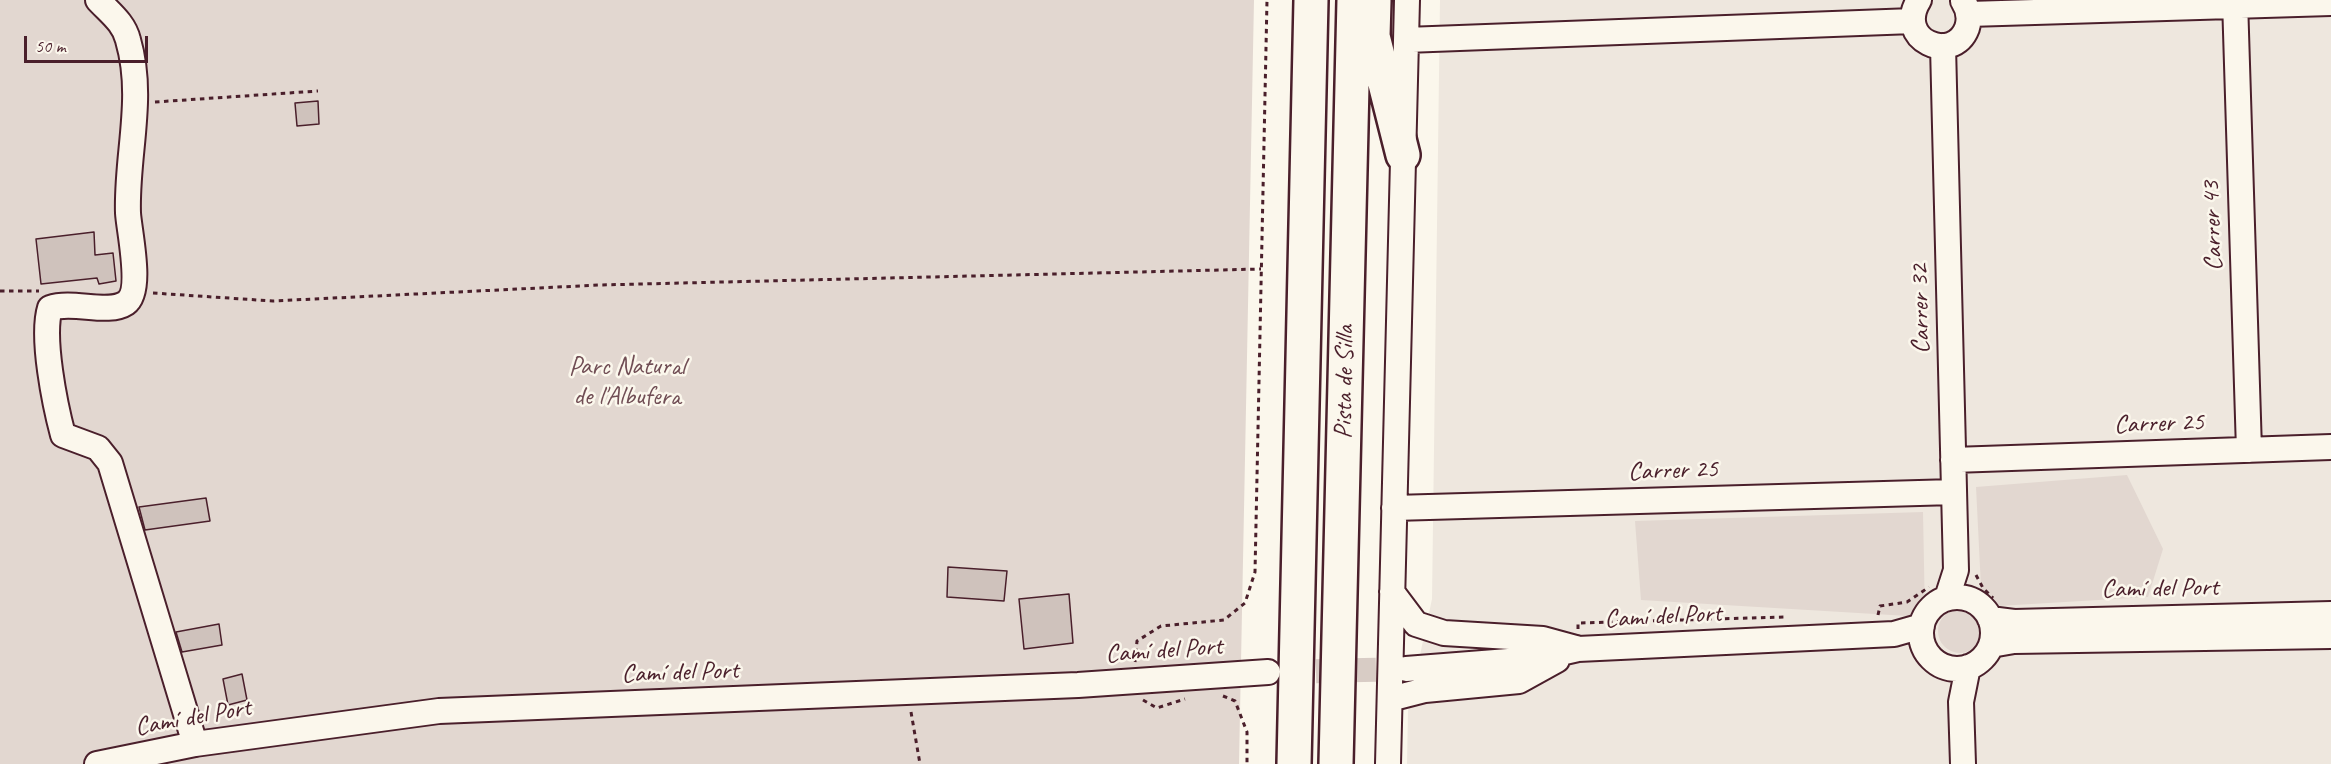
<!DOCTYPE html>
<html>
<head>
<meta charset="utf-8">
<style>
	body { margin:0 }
	#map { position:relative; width:2331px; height:764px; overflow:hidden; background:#fbf7ec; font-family:Caveat,sans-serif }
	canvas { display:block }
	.scale { position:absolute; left:24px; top:36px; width:124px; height:27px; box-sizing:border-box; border:3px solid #4a1f2b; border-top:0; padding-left:8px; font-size:18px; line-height:21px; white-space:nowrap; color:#4a1f2b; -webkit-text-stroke:4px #fbf7ec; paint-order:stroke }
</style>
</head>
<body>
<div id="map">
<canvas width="2331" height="764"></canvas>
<div class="scale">50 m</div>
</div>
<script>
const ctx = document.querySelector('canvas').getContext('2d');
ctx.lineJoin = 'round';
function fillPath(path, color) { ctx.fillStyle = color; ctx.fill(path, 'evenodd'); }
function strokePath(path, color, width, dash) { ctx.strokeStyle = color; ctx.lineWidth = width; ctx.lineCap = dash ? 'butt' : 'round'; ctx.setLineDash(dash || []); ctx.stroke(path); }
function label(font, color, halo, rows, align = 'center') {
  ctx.font = font + ' Caveat,sans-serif'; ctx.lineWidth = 5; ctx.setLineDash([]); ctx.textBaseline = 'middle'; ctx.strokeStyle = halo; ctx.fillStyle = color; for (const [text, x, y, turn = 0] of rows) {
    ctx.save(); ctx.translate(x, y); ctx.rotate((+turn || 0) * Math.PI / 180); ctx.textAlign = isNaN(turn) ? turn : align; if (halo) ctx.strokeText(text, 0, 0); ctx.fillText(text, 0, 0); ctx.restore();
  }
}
fillPath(new Path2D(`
	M1440,0H2331V764H1407L1408,711L1432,599Z`), '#eee7de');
fillPath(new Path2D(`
	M0,0H1254L1239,764H0Z
	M2127,475L2163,549L2148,597L1982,607L1976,487Z
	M1923,512L1925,617L1641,600L1635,521Z
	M1938 631a22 22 0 1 1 44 0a22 22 0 1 1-44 0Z`), '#e2d7d0');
const building = new Path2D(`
	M318,101L319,124L297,126L295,103Z
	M94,232L95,255L113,253L116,281L99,284L97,278L41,284L36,239Z
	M206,498L210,521L145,530L139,507Z
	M948,567L1007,571L1004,601L947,597Z
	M1069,594L1073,643L1024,649L1019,599Z
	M219,624L222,645L182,652L176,632Z
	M242,674L247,700L228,705L223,679Z`);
fillPath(building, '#cfc2bc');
strokePath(building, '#4a1f2b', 1.5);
strokePath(new Path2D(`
	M1280,672L1406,669`), '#d8ccc5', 24, [24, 12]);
const minor = new Path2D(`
	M98,0C110,13 124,23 128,40C145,98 126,155 128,213C129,231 143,291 126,303C108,315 73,300 50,308C41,337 55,405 63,435L98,448L110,463L195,744
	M1919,0C1894,40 1953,65 1967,28C1970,19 1969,10 1963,1
	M2235,0L2249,450
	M1969,14L2331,3
	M1406,40L1913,21
	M1943,46L1956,570L1947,598
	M1953,460L2331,447
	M1394,508L1954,492
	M1392,592L1416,624L1444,633L1543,639L1576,648
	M1921 633a36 36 0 1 1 72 0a36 36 0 1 1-72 0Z
	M1990,619L2014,622L2331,614
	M1991,645L2014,641L2331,636
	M1406,669L1534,659L1578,649L1894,634L1922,626
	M1390,699L1425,690L1519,681L1557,660
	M97,764L195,744L439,711L1078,685L1268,672
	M1388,764L1407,0
	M1963,764L1961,702L1968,667`);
const highway = new Path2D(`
	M1374,1L1373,36L1403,155
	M1294,764L1311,0
	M1336,764L1354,0`);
strokePath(minor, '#4a1f2b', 28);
strokePath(highway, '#4a1f2b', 38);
strokePath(new Path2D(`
	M155,102L318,91
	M0,291H39
	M153,293L273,301L600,285L1261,269
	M1976,575L1983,588L1993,598
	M1878,615L1880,606L1907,602L1929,587
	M1578,629V623L1784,617
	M1135,662L1137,641L1161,626L1224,620L1245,603L1255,572L1267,0
	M1223,696L1235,701L1247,732V764
	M1143,700L1157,708L1185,699
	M911,712L920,764`), '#4a1f2b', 3, [4.5, 4.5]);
strokePath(minor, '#fbf7ec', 24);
strokePath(highway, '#fbf7ec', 33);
label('26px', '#4a1f2b', '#fbf7ec', [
	["Carrer 43",2213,226,-92],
	["Carrer 32",1921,309,-91],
	["Pista de Silla",1345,382,-89],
	["Carrer 25",2159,424,-2],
	["Carrer 25",1673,471,-2],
	["Camí del Port",2160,589,-1],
	["Camí del Port",1663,617,-3],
	["Camí del Port",1164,651,-4],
	["Camí del Port",680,673,-2],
	["Camí del Port",193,718,-10]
]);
label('26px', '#704d54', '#fbf7ec', [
	["Parc Natural",627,367],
	["de l'Albufera",627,397]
]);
</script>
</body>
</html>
